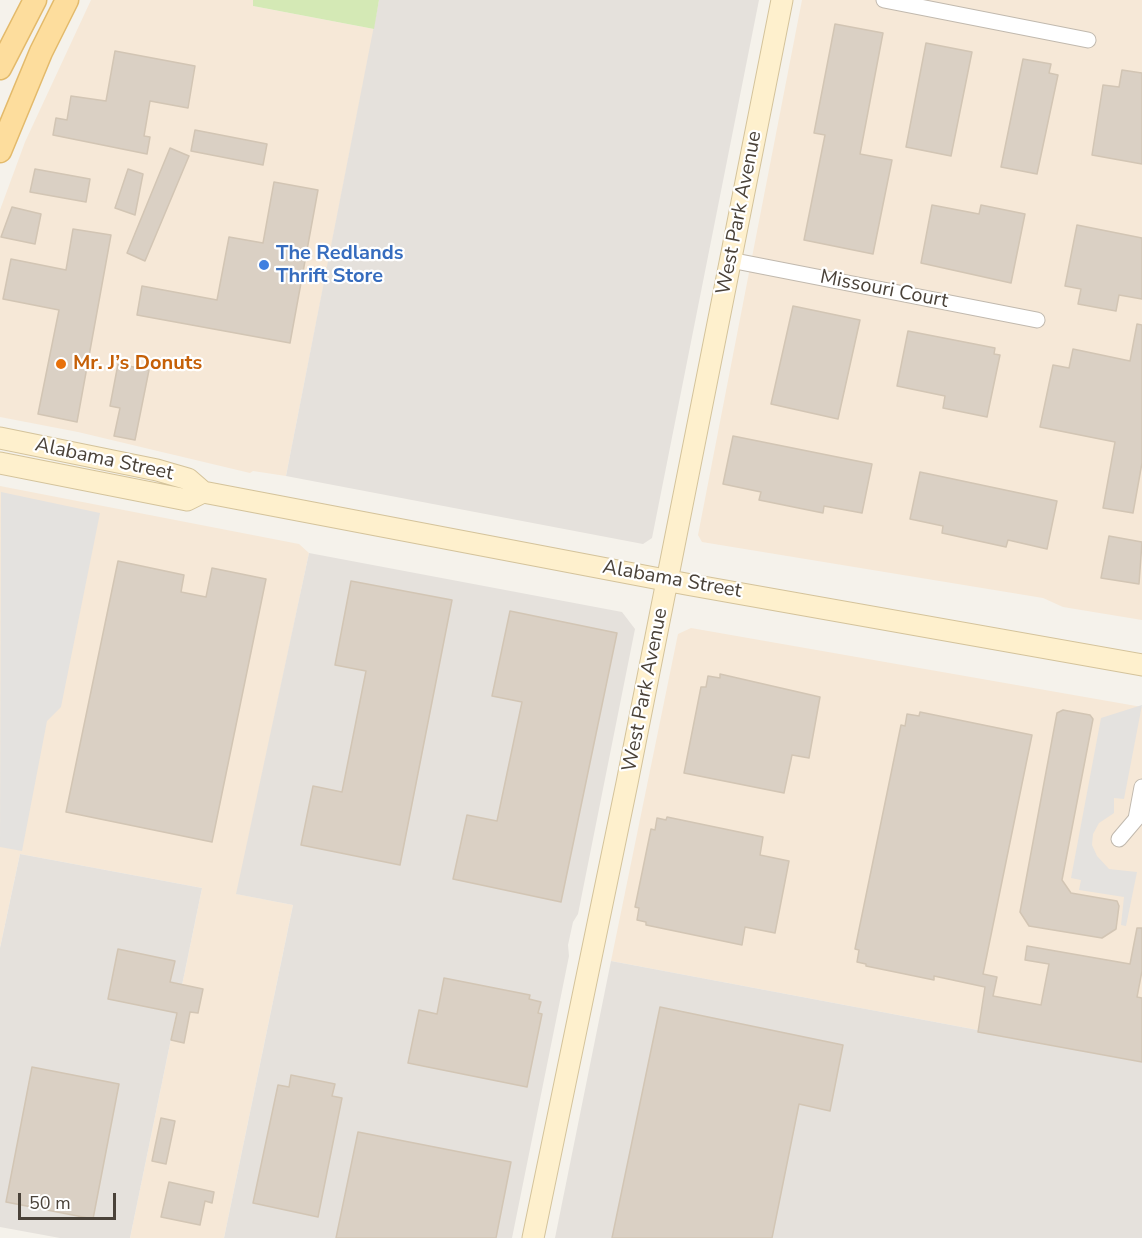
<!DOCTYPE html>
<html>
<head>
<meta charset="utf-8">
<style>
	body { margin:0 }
	#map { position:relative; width:1142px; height:1238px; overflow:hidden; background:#f5f2eb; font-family:"Nunito Sans",sans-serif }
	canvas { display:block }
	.scale { position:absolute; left:18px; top:1193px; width:98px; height:27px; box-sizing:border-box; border:3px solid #4a4239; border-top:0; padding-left:8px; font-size:18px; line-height:21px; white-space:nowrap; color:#4a4239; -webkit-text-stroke:4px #fff; paint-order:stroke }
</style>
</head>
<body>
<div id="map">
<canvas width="1142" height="1238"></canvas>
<div class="scale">50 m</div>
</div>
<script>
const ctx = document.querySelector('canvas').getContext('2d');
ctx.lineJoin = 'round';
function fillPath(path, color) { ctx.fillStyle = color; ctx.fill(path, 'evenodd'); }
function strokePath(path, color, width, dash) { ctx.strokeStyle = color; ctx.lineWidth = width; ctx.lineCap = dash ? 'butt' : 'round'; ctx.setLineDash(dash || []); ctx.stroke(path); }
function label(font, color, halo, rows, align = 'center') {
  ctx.font = font + ' "Nunito Sans",sans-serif'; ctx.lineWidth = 4.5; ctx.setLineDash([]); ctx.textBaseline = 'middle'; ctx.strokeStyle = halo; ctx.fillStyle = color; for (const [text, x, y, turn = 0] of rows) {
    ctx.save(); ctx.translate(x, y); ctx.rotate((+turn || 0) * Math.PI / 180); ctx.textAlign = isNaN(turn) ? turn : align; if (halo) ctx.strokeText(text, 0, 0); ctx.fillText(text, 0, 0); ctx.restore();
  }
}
fillPath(new Path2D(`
	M91,0H253V6L374,29L286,476L253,471L250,473L78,432L0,417V210L25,142Z
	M802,0H1142V620L1063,607L1043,598L702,542L698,535Z
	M0,486L299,544L309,553L237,894L293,905L224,1238H130L202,888L20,854L0,948Z
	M691,628L1142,707V1061L611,961L678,634Z`), '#f6e8d7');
fillPath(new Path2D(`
	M379,0H759L652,538L643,544L286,476Z
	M309,553L622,612L635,629L578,914L573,922L568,945L569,956L512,1238H224L293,905L236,894Z
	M20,854L202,888L130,1238H60L0,1227V948Z
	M611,961L1142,1061V1238H555Z`), '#e5e1dc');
fillPath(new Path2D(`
	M253,0H379L374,29L253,6Z`), '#d4e9b5');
fillPath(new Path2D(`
	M1,492L100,513L61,707L47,721L22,851L0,847Z
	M1142,705L1124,799L1114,798V813L1099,823L1093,834L1092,845L1097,856L1109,869L1137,872L1126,926L1121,925L1124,897L1079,890L1081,880L1071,878L1101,718Z`), '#e4e2df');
const building = new Path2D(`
	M835,24L883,33L860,154L892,160L873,254L804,240L825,135L814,133Z
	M926,43L972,52L951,156L906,147Z
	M115,51L195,66L188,108L150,101L144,136L150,137L147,154L53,135L56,118L67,120L71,96L106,101Z
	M1023,59L1051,64L1049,73L1058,75L1037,174L1001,167Z
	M1122,70L1142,73V164L1092,155L1103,85L1119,87Z
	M195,130L267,144L263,165L191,151Z
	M170,148L189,156L145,261L127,253Z
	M35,169L90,179L86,202L30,192Z
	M128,169L143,174L135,215L115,208Z
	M274,182L318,190L290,343L137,315L142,286L217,300L229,237L263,243Z
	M932,205L979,214L981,205L1025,214L1011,283L921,263Z
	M12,207L41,214L35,244L1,237Z
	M1077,225L1142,238V299L1119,295L1116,311L1078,304L1081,289L1065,286Z
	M73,229L111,235L77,422L38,414L59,310L3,299L11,259L66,270Z
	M793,306L860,320L838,419L771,404Z
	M1137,324L1142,325V463L1133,513L1103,508L1115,442L1040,427L1053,365L1069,368L1073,349L1130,361Z
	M908,331L995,348L994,354L1000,355L987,417L943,408L945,396L897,386Z
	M118,364L149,370L135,440L114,436L120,408L110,406Z
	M733,436L872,464L862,513L824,506L823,513L759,500L761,492L723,484Z
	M920,472L1057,501L1047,549L1008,540L1006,547L942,533L943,526L910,519Z
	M1109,536L1142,542L1139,584L1101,578Z
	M118,561L184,575L181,592L206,597L212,568L266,579L212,842L66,812Z
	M351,581L452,600L400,865L301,845L313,786L342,792L366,671L335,665Z
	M510,611L617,633L561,902L453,879L467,815L497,821L522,702L492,696Z
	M720,674L820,697L809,758L792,755L784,793L684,773L701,687H706L708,676L720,678Z
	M1063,710L1090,715L1093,719L1062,880L1071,893L1117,901L1119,906L1116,929L1102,938L1029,926L1020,912L1057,713Z
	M920,712L1032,735L983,974L997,977L993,996L1041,1005L1049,964L1025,960L1027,946L1130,964L1137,928H1142V971L1137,997L1142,998V1062L978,1032L985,987L934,976V980L866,966V964L857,962L859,950L855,949L901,725L905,726L907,714L919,716Z
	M667,817L763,837L760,855L789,861L775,933L745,927L742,945L646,925V922L637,920L639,908L635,907L651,829L655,830L657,818L666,820Z
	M118,949L175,961L170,982L203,989L198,1013L190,1012L184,1043L171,1040L177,1013L108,999Z
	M444,978L530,995L529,999L541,1002L538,1013L542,1014L527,1087L408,1063L419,1010L437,1014Z
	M660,1007L843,1045L830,1111L799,1104L772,1238H612Z
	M32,1067L119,1084L93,1219L6,1202Z
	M291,1075L335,1084L332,1096L342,1098L318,1217L253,1203L278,1085L289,1087Z
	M161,1118L175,1121L166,1164L152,1161Z
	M358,1132L511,1162L496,1238H336Z
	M169,1182L214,1192L212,1203L205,1201L200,1225L161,1217Z`);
fillPath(building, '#dad0c4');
strokePath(building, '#d2c5b4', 1.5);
const street = new Path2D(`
	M884,0L1088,40
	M730,260L1037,320
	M1119,839L1136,819L1142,787`);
const secondary = new Path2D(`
	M0,438L157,470L188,479L203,492L686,584L1142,665
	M0,463L187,500L203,492
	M533,1238L627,783L782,0`);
const primary = new Path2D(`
	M0,68L35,0
	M0,151L41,52L67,0`);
strokePath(street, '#c1b9ae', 17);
strokePath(secondary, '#d4c39b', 23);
strokePath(primary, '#e3ba6b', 25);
strokePath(street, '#fff', 15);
strokePath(secondary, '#fef0cd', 21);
strokePath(primary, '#fddd9d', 22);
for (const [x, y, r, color] of [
	[264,265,6,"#3f7fe0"],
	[61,364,6,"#e8710a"]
]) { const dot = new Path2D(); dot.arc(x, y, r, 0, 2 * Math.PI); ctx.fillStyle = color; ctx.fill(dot); strokePath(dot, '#fff', 2); }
label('20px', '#4a4239', '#fff', [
	["West Park Avenue",740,213,-79],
	["Missouri Court",884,290,11],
	["Alabama Street",104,460,12],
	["Alabama Street",672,580,10],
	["West Park Avenue",646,690,-79]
]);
label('bold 20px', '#366cbe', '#fff', [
	["The Redlands",276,254],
	["Thrift Store",276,277]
], 'left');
label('bold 20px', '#c56008', '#fff', [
	["Mr. J’s Donuts",73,364]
], 'left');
</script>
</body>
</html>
